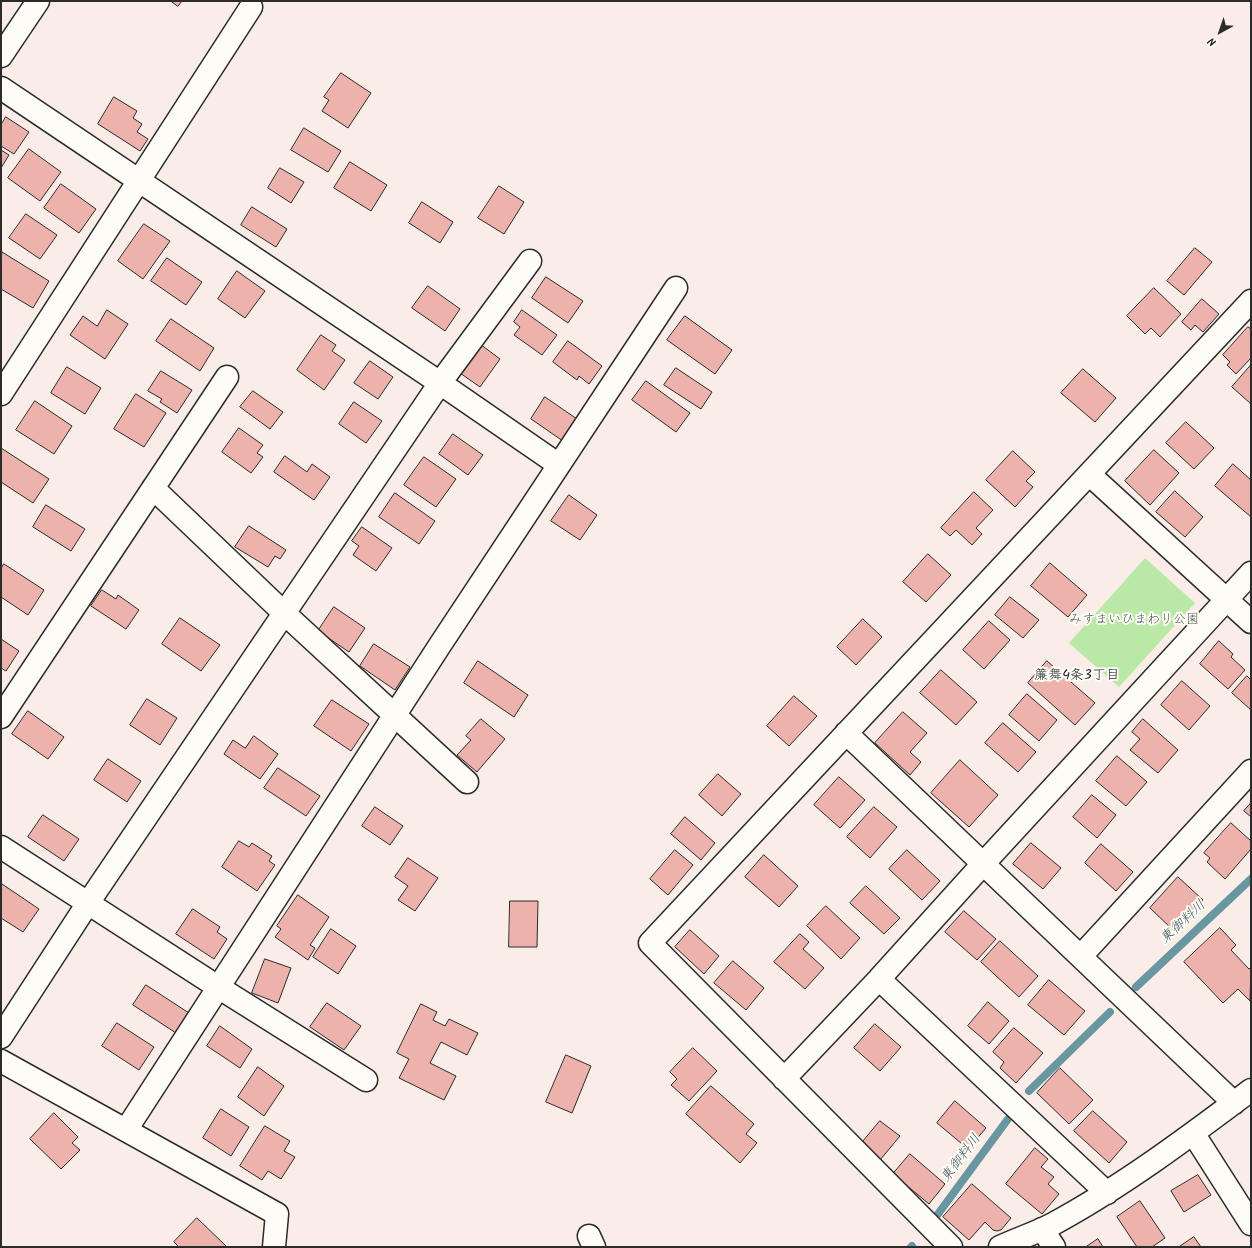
<!DOCTYPE html>
<html>
<head>
<meta charset="utf-8">
<style>
	body { margin:0 }
	#map { position:relative; width:1252px; height:1248px; overflow:hidden; background:#faede8; font-family:Kalam,sans-serif }
	canvas { display:block }
	.frame { position:absolute; inset:0; border:2px solid #2b2b2b; pointer-events:none }
	.north { position:absolute; left:1200px; top:12px; width:40px; height:40px; -webkit-text-stroke:3px #fdfcf7; paint-order:stroke; rotate:220deg; font-size:11px; font-weight:700; line-height:16px; text-align:center; color:#2b2b2b }
	.north::after { content:''; display:block; margin:auto; width:14px; height:18px; background:#2b2b2b; clip-path:polygon(50% 0,100% 100%,50% 72%,0 100%) }
</style>
</head>
<body>
<div id="map">
<canvas width="1252" height="1248"></canvas>
<div class="frame"></div>
<div class="north">N</div>
</div>
<script>
const ctx = document.querySelector('canvas').getContext('2d');
ctx.lineJoin = 'round';
function fillPath(path, color) { ctx.fillStyle = color; ctx.fill(path, 'evenodd'); }
function strokePath(path, color, width, dash) { ctx.strokeStyle = color; ctx.lineWidth = width; ctx.lineCap = dash ? 'butt' : 'round'; ctx.setLineDash(dash || []); ctx.stroke(path); }
function label(font, color, halo, rows, align = 'center') {
  ctx.font = font + ' Kalam,"Klee One",sans-serif'; ctx.lineWidth = 4; ctx.setLineDash([]); ctx.textBaseline = 'middle'; ctx.strokeStyle = halo; ctx.fillStyle = color; for (const [text, x, y, turn = 0] of rows) {
    ctx.save(); ctx.translate(x, y); ctx.rotate((+turn || 0) * Math.PI / 180); ctx.textAlign = isNaN(turn) ? turn : align; if (halo) ctx.strokeText(text, 0, 0); ctx.fillText(text, 0, 0); ctx.restore();
  }
}
fillPath(new Path2D(`
	M1145,558L1195,603L1119,687L1069,643Z`), '#bae9a7');
strokePath(new Path2D(`
	M1136,987L1251,879
	M1029,1091L1110,1012
	M938,1214L1008,1119
	M911,1247L912,1246`), '#6897a1', 8);
const building = new Path2D(`
	M171,1H182L178,6Z
	M341,73L371,93L348,128L322,111L329,100L324,97Z
	M114,97L137,111L133,118L142,124L137,132L148,139L140,151L98,124Z
	M6,117L29,132L14,154L1,146V125Z
	M304,128L341,151L328,172L291,150Z
	M29,149L61,172L40,201L8,178Z
	M1,150L9,155L1,168Z
	M350,162L387,185L371,211L334,188Z
	M280,168L304,182L291,203L268,188Z
	M61,184L96,209L79,233L44,208Z
	M499,186L524,202L504,234L478,218Z
	M422,202L453,222L440,243L409,223Z
	M252,207L287,229L276,247L241,225Z
	M26,214L57,235L40,259L9,238Z
	M144,224L170,241L143,279L118,261Z
	M1195,248L1212,262L1184,295L1167,281Z
	M2,252L49,281L33,308L1,289Z
	M167,258L202,282L186,305L151,281Z
	M237,271L265,291L245,318L218,299Z
	M546,277L583,301L568,323L532,298Z
	M428,286L460,309L445,331L412,308Z
	M1154,288L1181,314L1160,337L1151,328L1145,334L1127,316Z
	M1202,299L1219,314L1203,332L1195,325L1191,330L1182,322Z
	M107,310L128,324L105,359L70,335L83,316L97,326Z
	M522,310L557,335L542,355L514,335L520,327L514,322Z
	M685,316L732,350L715,374L667,340Z
	M171,319L214,348L200,371L156,341Z
	M1248,327L1251,329V358L1236,374L1227,365L1230,362L1223,355Z
	M321,335L336,345L332,351L345,360L324,390L297,370Z
	M568,341L602,366L589,384L579,376L577,380L553,362Z
	M480,344L500,359L480,387L460,373Z
	M370,361L393,377L378,399L354,383Z
	M1251,365V404L1232,387Z
	M67,367L101,388L85,414L51,393Z
	M676,368L712,392L701,409L664,385Z
	M1083,369L1116,398L1095,422L1061,393Z
	M161,371L192,390L177,413L160,402L162,399L148,391Z
	M646,381L690,413L676,432L632,400Z
	M253,391L283,412L270,429L240,407Z
	M136,394L166,413L144,447L114,429Z
	M545,397L577,419L563,441L531,419Z
	M35,401L72,426L54,454L16,430Z
	M354,402L382,421L366,443L339,424Z
	M1186,422L1214,448L1194,469L1166,443Z
	M239,428L263,445L257,453L263,457L251,473L222,452Z
	M453,434L483,455L468,475L439,454Z
	M1,448L49,479L33,503L1,482Z
	M1154,450L1179,473L1150,505L1125,481Z
	M1013,451L1035,472L1026,481L1033,487L1015,507L986,480Z
	M285,456L307,472L312,464L330,477L314,500L274,472Z
	M424,457L456,479L436,507L404,485Z
	M1233,464L1251,480V517L1215,486Z
	M1175,491L1203,517L1185,537L1156,512Z
	M974,492L993,510L976,528L982,534L972,545L956,530L950,536L941,528Z
	M395,493L435,521L419,544L379,517Z
	M569,495L597,515L580,540L551,521Z
	M46,505L85,529L71,551L33,527Z
	M249,526L286,550L280,559L275,556L268,567L235,547Z
	M362,527L392,548L376,571L353,555L359,546L352,541Z
	M928,554L951,575L926,602L903,582Z
	M1050,563L1087,595L1068,617L1031,586Z
	M4,564L44,590L28,615L1,597V569Z
	M102,590L116,599L118,595L139,610L126,629L91,606Z
	M1010,597L1039,620L1023,638L995,615Z
	M334,607L365,628L349,652L318,631Z
	M180,618L220,645L201,671L162,644Z
	M863,619L882,637L856,665L837,647Z
	M989,621L1010,640L984,669L963,650Z
	M1,639L19,651L6,671L1,668Z
	M1219,641L1233,654L1231,657L1245,670L1228,689L1200,664Z
	M374,644L410,667L395,690L360,666Z
	M478,661L528,695L514,717L464,683Z
	M1047,661L1095,703L1075,725L1028,683Z
	M941,670L977,702L956,725L920,693Z
	M1247,676L1251,680V710L1232,693Z
	M1182,681L1210,706L1189,730L1161,705Z
	M1027,694L1057,720L1039,741L1009,715Z
	M794,696L817,716L789,746L767,726Z
	M147,699L177,718L160,745L130,725Z
	M332,700L369,724L351,751L314,726Z
	M28,711L64,737L48,759L12,734Z
	M903,712L927,733L910,752L921,762L910,775L875,743Z
	M481,719L505,739L477,772L457,755L471,740L466,736Z
	M1143,719L1178,750L1158,773L1130,750L1140,739L1132,732Z
	M1003,723L1036,752L1018,772L985,743Z
	M254,736L278,754L260,779L224,754L233,740L245,748Z
	M1117,756L1147,782L1126,806L1096,781Z
	M108,759L141,781L127,802L94,780Z
	M960,760L998,795L969,827L931,793Z
	M278,768L320,796L306,816L264,788Z
	M718,774L741,794L722,816L699,795Z
	M839,777L865,800L840,828L814,805Z
	M1092,795L1116,815L1097,838L1073,817Z
	M1251,803V817L1244,811Z
	M375,807L403,826L390,845L362,826Z
	M874,807L897,827L870,858L847,837Z
	M43,815L79,839L64,861L28,837Z
	M685,817L715,843L701,860L671,834Z
	M1231,823L1251,841V849L1225,879L1207,862L1210,858L1204,853Z
	M239,841L249,847L252,843L272,856L269,861L275,865L257,891L222,867Z
	M1031,843L1061,868L1043,889L1013,864Z
	M1101,844L1133,872L1116,891L1085,863Z
	M675,850L693,865L668,895L650,879Z
	M907,850L940,881L922,900L889,869Z
	M764,855L798,886L779,907L745,877Z
	M408,858L438,878L415,911L398,900L408,886L395,877Z
	M1178,877L1203,900L1174,931L1150,908Z
	M1,884H2L39,909L23,932L1,918Z
	M866,886L900,918L884,934L850,903Z
	M298,895L329,917L310,945L315,948L308,960L275,937L281,929L277,926Z
	M510,901H538L537,947H509Z
	M826,906L860,938L841,959L807,926Z
	M193,909L220,927L217,932L227,939L214,959L176,934Z
	M964,911L996,939L977,960L945,932Z
	M1220,928L1236,945L1231,950L1249,969L1251,967L1250,1001L1238,989L1223,1003L1184,962Z
	M331,929L356,946L338,974L313,957Z
	M690,930L719,956L704,974L675,947Z
	M800,934L809,942L803,949L824,968L805,989L774,962Z
	M1000,941L1038,976L1019,997L981,962Z
	M265,959L291,968L278,1003L252,993Z
	M733,961L764,988L746,1010L714,983Z
	M1049,980L1085,1011L1064,1035L1028,1005Z
	M146,985L189,1013L176,1033L133,1005Z
	M988,1002L1009,1021L989,1044L968,1026Z
	M327,1003L361,1026L344,1050L310,1027Z
	M421,1004L437,1012L433,1020L445,1026L449,1019L478,1033L467,1055L441,1042L430,1063L456,1076L444,1100L399,1078L409,1059L397,1053Z
	M117,1023L154,1047L139,1070L102,1046Z
	M875,1024L901,1047L880,1071L854,1048Z
	M220,1026L252,1049L240,1068L207,1046Z
	M1014,1028L1043,1053L1016,1083L1000,1068L1004,1062L993,1052Z
	M693,1048L717,1071L689,1101L671,1085L677,1079L670,1072Z
	M566,1055L591,1066L572,1113L546,1102Z
	M258,1067L284,1086L264,1116L238,1097Z
	M1060,1068L1093,1100L1069,1124L1037,1093Z
	M711,1086L754,1124L746,1134L757,1143L740,1163L686,1114Z
	M955,1101L986,1128L968,1149L937,1123Z
	M221,1109L249,1127L231,1156L203,1138Z
	M1093,1111L1127,1142L1109,1163L1074,1131Z
	M54,1113L78,1137L72,1143L80,1150L61,1169L30,1139Z
	M880,1121L900,1136L880,1160L861,1144Z
	M265,1126L290,1141L284,1151L295,1157L281,1179L268,1171L262,1180L240,1166Z
	M1035,1148L1048,1159L1041,1167L1054,1177L1048,1184L1059,1194L1042,1214L1006,1184Z
	M910,1154L945,1184L929,1204L893,1174Z
	M1198,1175L1211,1195L1184,1212L1171,1191Z
	M972,1184L1011,1218L1001,1230L997,1231L993,1230L985,1222L969,1240L943,1217Z
	M1140,1201L1165,1238L1152,1247H1137L1117,1217Z
	M197,1218L227,1247H179L174,1242Z
	M1194,1237L1201,1247H1179Z
	M1098,1239L1103,1247H1086Z`);
fillPath(building, '#edb2ac');
strokePath(building, '#2b2b2b', 1);
const street = new Path2D(`
	M1,56L38,1
	M1,88L440,383L559,465
	M1,394L251,7
	M1089,474L1251,622
	M153,488L284,613L467,782
	M1,717L227,377
	M846,733L1234,1103
	M1,847L218,987L366,1080
	M1081,956L1251,771
	M879,979L1107,1193
	M1,1037L88,903L440,383L530,261
	M1,1061L277,1214L274,1247
	M784,1079L879,979L983,864L1251,573
	M126,1130L440,645L676,288
	M1193,1133L1251,1224
	M1042,1229L1054,1247
	M589,1236L594,1247
	M951,1247L650,943L1251,301
	M1000,1247C1017,1239 1036,1233 1053,1224C1123,1186 1187,1138 1251,1090`);
strokePath(street, '#2b2b2b', 25);
strokePath(street, '#fdfcf7', 22);
label('13px', '#4f5a4a', '#fdfcf7', [
	["みすまいひまわり公園",1134,621]
]);
label('14px', '#2b2b2b', '#fdfcf7', [
	["簾舞4条3丁目",1077,677]
]);
label('italic 14px', '#44585c', '#fdfcf7', [
	["東御料川",1184,923,-43],
	["東御料川",962,1159,-53]
]);
</script>
</body>
</html>
